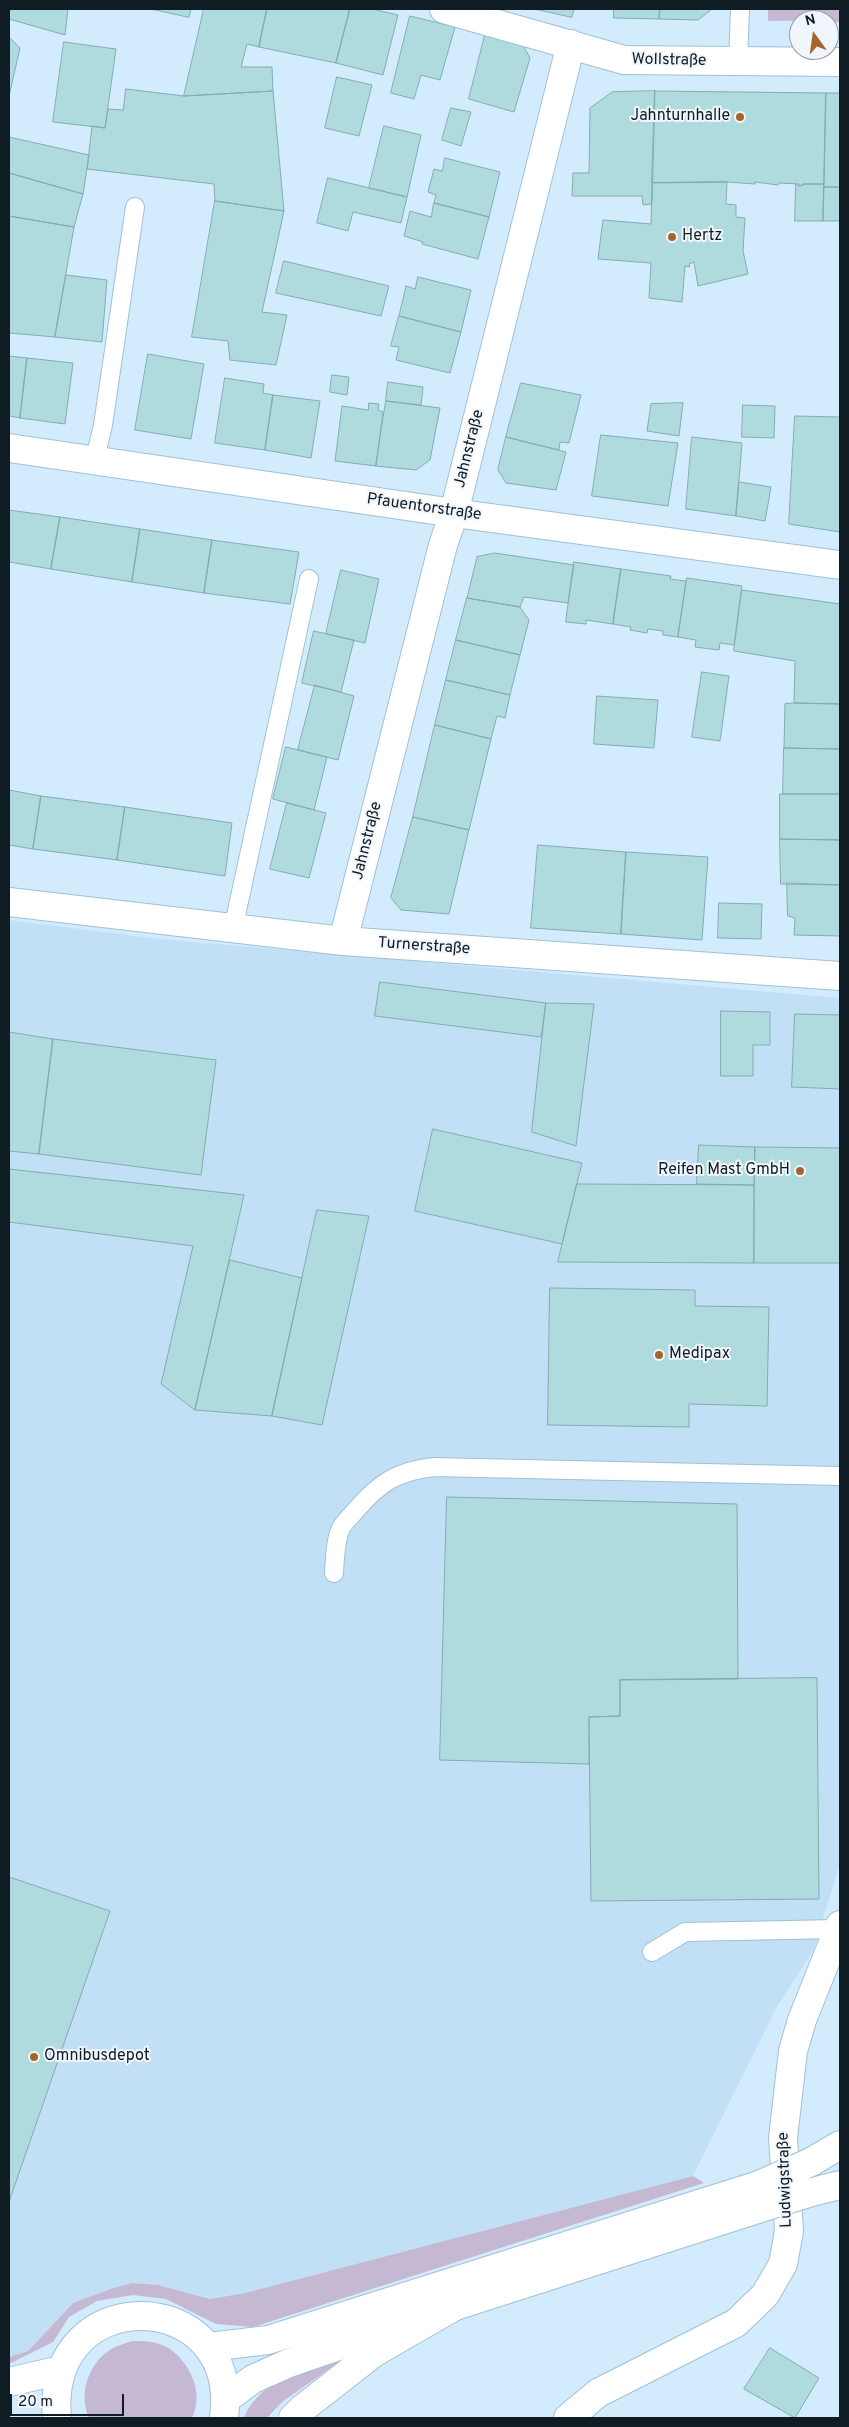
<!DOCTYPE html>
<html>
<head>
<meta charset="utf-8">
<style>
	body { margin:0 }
	#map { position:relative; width:849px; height:2427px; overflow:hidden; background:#d2ecfe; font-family:Overpass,sans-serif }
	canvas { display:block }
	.frame { position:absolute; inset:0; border:10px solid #101c24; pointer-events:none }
	.north { position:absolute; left:789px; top:10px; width:50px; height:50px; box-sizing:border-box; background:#f0f6fb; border:1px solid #969fa5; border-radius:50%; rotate:346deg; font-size:14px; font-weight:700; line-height:20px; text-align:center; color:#101c24 }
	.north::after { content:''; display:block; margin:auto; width:18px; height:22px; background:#a26628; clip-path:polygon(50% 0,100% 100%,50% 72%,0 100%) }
	.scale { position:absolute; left:10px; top:2394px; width:114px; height:22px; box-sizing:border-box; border:2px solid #101c24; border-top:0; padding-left:6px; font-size:15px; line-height:18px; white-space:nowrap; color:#101c24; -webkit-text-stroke:4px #f0f6fb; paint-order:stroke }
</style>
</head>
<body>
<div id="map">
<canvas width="849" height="2427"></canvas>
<div class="frame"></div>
<div class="north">N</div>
<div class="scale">20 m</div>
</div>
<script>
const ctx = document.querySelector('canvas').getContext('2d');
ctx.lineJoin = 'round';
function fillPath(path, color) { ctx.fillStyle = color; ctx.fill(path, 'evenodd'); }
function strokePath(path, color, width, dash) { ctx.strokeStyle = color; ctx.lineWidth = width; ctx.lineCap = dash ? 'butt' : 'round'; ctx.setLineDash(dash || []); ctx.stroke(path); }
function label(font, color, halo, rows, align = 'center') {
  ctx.font = font + ' Overpass,sans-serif'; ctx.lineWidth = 4; ctx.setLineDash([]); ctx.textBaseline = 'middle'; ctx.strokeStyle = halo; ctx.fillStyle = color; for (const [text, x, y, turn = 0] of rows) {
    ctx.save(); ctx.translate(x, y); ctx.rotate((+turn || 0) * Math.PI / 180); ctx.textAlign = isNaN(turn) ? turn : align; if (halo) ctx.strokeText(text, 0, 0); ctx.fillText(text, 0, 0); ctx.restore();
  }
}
fillPath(new Path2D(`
	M9,920L160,939L840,998V1864L813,1951L776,2008L693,2176L245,2293L210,2299L158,2285L132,2283L113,2288L73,2303L28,2351L9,2357Z`), '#c1e0f6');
fillPath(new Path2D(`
	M768,9H840V22H829V20L768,21Z
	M693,2176L704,2183L253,2327L216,2324L166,2299L133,2295L97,2301L69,2317L53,2342L9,2364V2357L28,2351L73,2303L113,2288L132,2283L158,2285L210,2299L245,2293Z
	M132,2341C145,2341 158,2341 170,2349C191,2364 204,2394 192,2418H89C78,2393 89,2361 113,2348C119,2345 126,2343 132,2341Z
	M349,2355L282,2402L267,2418H244C259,2378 313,2368 349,2355Z`), '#c5b8d2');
const building = new Path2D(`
	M9,9H68L65,35L9,19Z
	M151,9H191L189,17Z
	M204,9H267L259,47L247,44L241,67H272L273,91L184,96Z
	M267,9H350L336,63L259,47Z
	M350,9H372L398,15L383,75L336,63Z
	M535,9H574L572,17Z
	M614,9H660L659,19L614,18Z
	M660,9H711V10L698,20L659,19Z
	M410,16L455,27L440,80L421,75L414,99L391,93Z
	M485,35L523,45L530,58L514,112L469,99Z
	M9,37L20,48L9,96Z
	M64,42L116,49L105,128L53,122Z
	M337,77L372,85L359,136L325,128Z
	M126,89L184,96L273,91L284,211L215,201L214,184L87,169L92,126L105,128L108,109L123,110Z
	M655,91L826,93L824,184H803V185L799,186V184L779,183L778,185L755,182V184L727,182L652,183Z
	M655,91L652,204L643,205L642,196H572L573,173H589L590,108L612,92Z
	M826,93H840V187H824Z
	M451,108L471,112L461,146L442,140Z
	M384,126L421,135L407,197L369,188Z
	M9,137L89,155L83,194L9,173Z
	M445,158L500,172L489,217L434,203L436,195L428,192L434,169L442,171Z
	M9,173L83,194L74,227L9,216Z
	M328,178L407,197L401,223L353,212L348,231L317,223Z
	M727,182L726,204L736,205V217L745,218L743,251L748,274L698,286L694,262L689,264L690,267L685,266L682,302L649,298L651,263L598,259L603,220L651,224L652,183Z
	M796,184L799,186L803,185V184H824L823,221H795Z
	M824,187H840V221H823Z
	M215,201L284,211L262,312L287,315L276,365L230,360L228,341L192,337Z
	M434,203L489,217L478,259L422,244L423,242L404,236L410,211L431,217Z
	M9,216L74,227L55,337L9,333Z
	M284,261L389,286L381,316L276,293Z
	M66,275L107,280L102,342L55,337Z
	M418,277L471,290L461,332L399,316L406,286L415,289Z
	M399,316L461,332L450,373L396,360L399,347L391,346Z
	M148,354L204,364L191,439L135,430Z
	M9,356L27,358L20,418L9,416Z
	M27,358L73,363L65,424L20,418Z
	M332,375L349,377L347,395L330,392Z
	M225,378L264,384L263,393L273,395L265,450L215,443Z
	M388,382L423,387L421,405L386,401Z
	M521,383L581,395L569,443L560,442L559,450L506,437Z
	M273,395L320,401L311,458L265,450Z
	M386,401L440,408L430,460L416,470L376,466Z
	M369,403L379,404L378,410L383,412L376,466L335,461L342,406L368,410Z
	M683,403L679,436L647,431L651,404Z
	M743,405L775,406L774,438L742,437Z
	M795,416L840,417V532L789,524Z
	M601,435L678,443L668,506L592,496Z
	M506,437L566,452L556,490L506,483L498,470Z
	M692,437L742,443L736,516L686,509Z
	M739,482L771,487L765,521L736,516Z
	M9,510L60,517L51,569L9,562Z
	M60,517L140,529L132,582L51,569Z
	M140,529L212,540L204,593L132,582Z
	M212,540L299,552L290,604L204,593Z
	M495,553L574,565L568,603L524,597L520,607L467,598L477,557Z
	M574,562L621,569L613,624L586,620V624L566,622Z
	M621,569L671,576L670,579L686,581L678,637L663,635V631L648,629L647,633L630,630L631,627L613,624Z
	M341,570L379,579L365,643L326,634Z
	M687,578L742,586L734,645L720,643L719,650L695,647L696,640L678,637Z
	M742,590L840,604V704L794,703L795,661L734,651Z
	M467,598L520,607L529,620L520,655L456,640Z
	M314,631L354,640L341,692L302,683Z
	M456,640L520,655L510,695L446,680Z
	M702,672L729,676L720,741L692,737Z
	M446,680L510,695L505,718L497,716L491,739L435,725Z
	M315,685L354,696L338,760L298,750Z
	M597,696L658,700L654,748L594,744Z
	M794,703L840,704V749L784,748L785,704Z
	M435,725L491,739L469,830L413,817Z
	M286,747L327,757L314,810L273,799Z
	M784,748L840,749V794H783Z
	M9,790L41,796L33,849L9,845Z
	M780,794H840V840L780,839Z
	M41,796L125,807L117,860L33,849Z
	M287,803L326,813L309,878L270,869Z
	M125,807L232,823L225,876L117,860Z
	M413,817L469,830L449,914L401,910L391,898Z
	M780,839L840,840V885L781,884Z
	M538,845L626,852L621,934L531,928Z
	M626,852L708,857L702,940L621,934Z
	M787,883L840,885V936L794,935L795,918L788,916Z
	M719,903L762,904L761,939L718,938Z
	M380,982L546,1003L541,1037L375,1016Z
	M546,1003L594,1004L576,1146L532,1132Z
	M721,1011L770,1012V1045H753V1076H721Z
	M795,1014L840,1015V1089L792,1087Z
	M9,1032L53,1039L39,1154L9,1151Z
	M53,1039L216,1060L201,1175L39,1154Z
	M433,1129L582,1163L562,1244L415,1211Z
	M699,1145L755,1147L754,1185L697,1184Z
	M755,1147L840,1148V1263H754Z
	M9,1169L244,1195L195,1410L161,1384L193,1246L9,1222Z
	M577,1184L754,1185V1263L558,1262Z
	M317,1210L369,1216L322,1425L272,1416Z
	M230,1260L302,1278L272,1416L195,1410Z
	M550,1288L695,1290V1306L769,1307L767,1406L689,1404V1427L548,1425Z
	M447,1497L737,1504L738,1679L620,1680V1716L589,1717V1764L440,1760Z
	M817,1678L819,1899L591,1901L589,1717L620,1716V1680Z
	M9,1877L110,1911L9,2202Z
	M770,2348L819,2378L795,2418L744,2389Z`);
fillPath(building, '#afdbdf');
strokePath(building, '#82adb0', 1);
const service = new Path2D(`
	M738,62L740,9
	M95,459L103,425L135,207
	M233,929L309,579
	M334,1573C335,1559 335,1541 341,1528C344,1522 352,1515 356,1510C380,1482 398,1471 434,1467L840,1476
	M652,1952L685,1932L838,1929`);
const minor = new Path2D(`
	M444,9L624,60L840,62
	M9,902L343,941L840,976
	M343,941L443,545L454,513L571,44
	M568,2418L598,2393L736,2323L765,2295L783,2264L789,2231L783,2138L793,2051L802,2020L840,1925`);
const tertiary = new Path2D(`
	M9,448L454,513L840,565`);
const secondary = new Path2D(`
	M9,2382L61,2370`);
const primary = new Path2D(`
	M811,2162L840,2145
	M812,2192L840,2185
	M209,2347L268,2340L759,2185
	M226,2399L253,2379L289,2363L455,2306L761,2208
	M57,2418C44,2279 242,2285 224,2418`);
const trunk = new Path2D(`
	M293,2418L302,2409L375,2352L455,2306`);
strokePath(service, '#a1c0d6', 20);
strokePath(minor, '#a1c0d6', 30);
strokePath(tertiary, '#a1c0d6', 30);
strokePath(secondary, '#a1c0d6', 30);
strokePath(primary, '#a1c0d6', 30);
strokePath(trunk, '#a1c0d6', 30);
strokePath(service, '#fff', 18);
strokePath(minor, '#fff', 28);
strokePath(tertiary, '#fff', 28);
strokePath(secondary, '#fff', 28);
strokePath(primary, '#fff', 28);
strokePath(trunk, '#fff', 28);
const primaryBridge = new Path2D(`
	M759,2185L811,2162
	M761,2208L812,2192`);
strokePath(primaryBridge, '#a1c0d6', 30, []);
strokePath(primaryBridge, '#fff', 28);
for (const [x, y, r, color] of [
	[740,117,5,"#a26628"],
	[672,237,5,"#a26628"],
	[800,1171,5,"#a26628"],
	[659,1355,5,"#a26628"],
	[34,2057,5,"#a26628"]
]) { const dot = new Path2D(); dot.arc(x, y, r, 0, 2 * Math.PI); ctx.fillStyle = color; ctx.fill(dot); strokePath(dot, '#f0f6fb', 2); }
label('16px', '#101c24', '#f0f6fb', [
	["Wollstraße",669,61,1],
	["Jahnstraße",470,449,-76],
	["Pfauentorstraße",424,508,8],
	["Jahnstraße",368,841,-76],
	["Turnerstraße",424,947,4],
	["Ludwigstraße",786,2180,-92]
]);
label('16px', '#101c24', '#f0f6fb', [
	["Jahnturnhalle",730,117,"right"],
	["Hertz",682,237],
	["Reifen Mast GmbH",790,1171,"right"],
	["Medipax",669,1355],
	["Omnibusdepot",44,2057]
], 'left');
</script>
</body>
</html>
